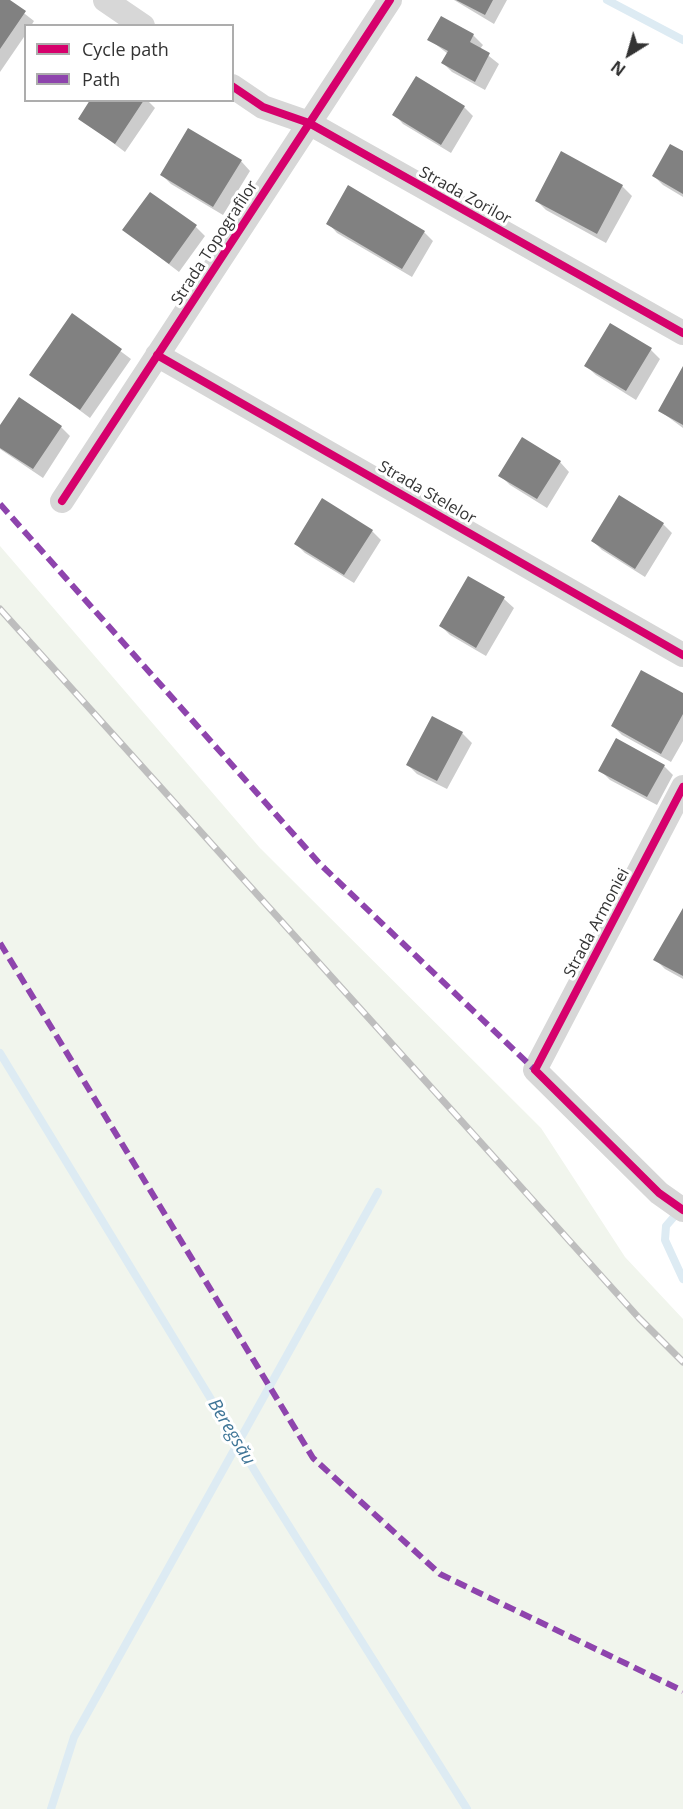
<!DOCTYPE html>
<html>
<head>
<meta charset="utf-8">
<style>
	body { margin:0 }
	#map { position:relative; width:683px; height:1809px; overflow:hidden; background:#fff; font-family:"Open Sans",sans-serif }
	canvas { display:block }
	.legend { position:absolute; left:24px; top:24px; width:210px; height:78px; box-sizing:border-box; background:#fff; border:2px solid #adadad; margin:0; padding:8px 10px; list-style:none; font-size:18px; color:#333 }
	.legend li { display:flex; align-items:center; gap:12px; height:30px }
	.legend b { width:30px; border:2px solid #adadad }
	.north { position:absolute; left:599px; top:24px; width:60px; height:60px; -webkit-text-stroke:4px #fff; paint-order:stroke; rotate:217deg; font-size:16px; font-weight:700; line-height:24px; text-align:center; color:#333 }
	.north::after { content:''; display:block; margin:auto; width:21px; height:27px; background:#333; clip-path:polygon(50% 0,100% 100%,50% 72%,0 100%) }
</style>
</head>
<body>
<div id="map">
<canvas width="683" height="1809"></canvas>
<ul class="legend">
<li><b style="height:8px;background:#d6006c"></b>Cycle path</li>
<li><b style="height:8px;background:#8e44ad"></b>Path</li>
</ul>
<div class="north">N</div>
</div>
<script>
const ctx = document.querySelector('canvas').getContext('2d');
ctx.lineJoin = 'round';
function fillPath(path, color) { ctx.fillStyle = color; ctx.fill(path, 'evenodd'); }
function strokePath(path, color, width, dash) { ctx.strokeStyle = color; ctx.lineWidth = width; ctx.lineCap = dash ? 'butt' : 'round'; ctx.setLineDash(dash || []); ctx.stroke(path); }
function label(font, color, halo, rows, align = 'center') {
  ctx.font = font + ' "Open Sans",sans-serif'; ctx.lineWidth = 6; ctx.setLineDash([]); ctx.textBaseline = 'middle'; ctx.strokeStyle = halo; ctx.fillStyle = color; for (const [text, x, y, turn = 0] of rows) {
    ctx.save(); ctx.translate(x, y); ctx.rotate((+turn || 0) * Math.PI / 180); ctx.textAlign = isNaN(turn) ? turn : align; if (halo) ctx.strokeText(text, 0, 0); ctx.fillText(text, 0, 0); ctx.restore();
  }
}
fillPath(new Path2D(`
	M0,546L260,848L541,1128L625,1257L683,1319V1809H0Z`), '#f1f5ed');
fillPath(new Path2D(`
	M0,0H7L34,21L31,26H26V34L0,72Z
	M454,0H507L494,24Z
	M473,35L483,45L480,49L499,64L485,90L452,72L443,63L448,54L429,39Z
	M92,100H147L155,108L125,152L80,118Z
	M464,107L473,116L451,153L403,124L394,114Z
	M683,152V197L663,185L654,176Z
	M562,154L622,186L632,196L606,243L546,210L537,201Z
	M241,161L250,171L223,215L171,184L162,175Z
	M328,223L424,232L433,241L412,277L337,233Z
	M196,227L205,236L179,272L124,230Z
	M72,315L131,359L90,418L31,374Z
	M611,325L651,350L660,359L636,400L596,375L586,366Z
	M683,370V428L660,411Z
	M61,427L70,436L43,478L0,449V428Z
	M560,462L569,472L547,508L510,485L500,475Z
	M663,524L672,533L645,577L602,550L593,541Z
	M372,531L381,540L354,583L305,553L296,544Z
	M468,578L504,599L514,608L486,656L450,635L441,626Z
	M683,695V741L671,762L622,735L613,726Z
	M462,733L472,743L447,789L417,774L408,765Z
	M664,766L673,775L657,805L610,780L600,770Z
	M683,911V979L665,969L655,959Z`), '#0003');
strokePath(new Path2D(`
	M607,0L683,40
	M0,1053L267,1491L467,1809
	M679,1211L666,1226L665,1240L683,1279
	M51,1809L74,1737L378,1192`), '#ddebf3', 8);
fillPath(new Path2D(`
	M0,0H10L26,11L0,49Z
	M456,0H493L485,15Z
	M441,16L474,34L470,42L490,53L475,82L441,63L448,51L427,40Z
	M416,76L465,106L441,145L392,115Z
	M90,100H144L115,144L78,119Z
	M188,128L242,160L213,207L160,175Z
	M670,144L683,151V194L652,176Z
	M561,151L623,185L597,234L535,201Z
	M348,185L425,231L402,269L326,224Z
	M150,192L197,225L169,264L122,230Z
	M72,313L122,349L80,410L29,375Z
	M610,323L652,348L626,391L584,366Z
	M683,366V425L658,411Z
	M19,397L62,426L33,469L0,448V425Z
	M522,437L561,461L537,499L498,476Z
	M619,495L664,523L635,569L591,541Z
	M322,498L373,530L344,575L294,544Z
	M468,576L505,597L476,648L439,626Z
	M641,670L683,693V714L661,754L611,726Z
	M432,716L463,732L437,781L406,765Z
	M616,738L665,765L647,797L598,771Z
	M683,908V976L653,960Z`), '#818181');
strokePath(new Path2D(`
	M105,0L143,26
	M232,86L263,107L309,123L683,333
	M157,355L683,655
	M62,501L390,0
	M683,787L535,1070L659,1193L683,1210`), '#d7d7d7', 24);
const rail = new Path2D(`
	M0,609L639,1318L683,1362`);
strokePath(rail, '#bebebe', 7);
strokePath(rail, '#fff', 4.5, [14]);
strokePath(new Path2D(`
	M0,504L320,864L535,1070
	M0,943L313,1458L440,1574L683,1691`), '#8e44ad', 6, [12, 6]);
strokePath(new Path2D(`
	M232,86L263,107L309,123L683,333
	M157,355L683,655
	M62,501L390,0
	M683,787L535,1070L659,1193L683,1210`), '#d6006c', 8);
label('16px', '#333', '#fff', [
	["Strada Zorilor",465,196,29],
	["Strada Topografilor",215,243,-57],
	["Strada Stelelor",427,493,30],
	["Strada Armoniei",597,923,-62]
]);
label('italic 18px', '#3f7597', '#fff', [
	["Beregsău",231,1432,59]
]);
</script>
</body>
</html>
